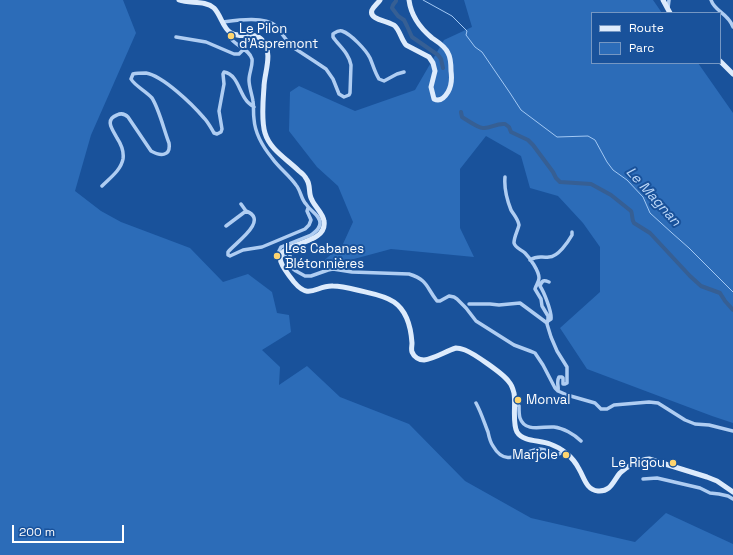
<!DOCTYPE html>
<html>
<head>
<meta charset="utf-8">
<style>
	body { margin:0 }
	#map { position:relative; width:733px; height:555px; overflow:hidden; background:#19529b; font-family:"Space Grotesk",sans-serif }
	canvas { display:block }
	.legend { position:absolute; left:591px; top:12px; width:130px; height:52px; box-sizing:border-box; background:#19529b; border:1px solid #7597c3; margin:0; padding:5px 7px; list-style:none; font-size:12px; color:#fff }
	.legend li { display:flex; align-items:center; gap:8px; height:20px }
	.legend b { width:20px; border:1px solid #7597c3 }
	.scale { position:absolute; left:12px; top:525px; width:112px; height:18px; box-sizing:border-box; border:2px solid #fff; border-top:0; padding-left:5px; font-size:12px; line-height:14px; white-space:nowrap; color:#fff; -webkit-text-stroke:3px #19529b; paint-order:stroke }
</style>
</head>
<body>
<div id="map">
<canvas width="733" height="555"></canvas>
<ul class="legend">
<li><b style="height:5px;background:#ddebfc"></b>Route</li>
<li><b style="height:11px;background:#2c6cb8"></b>Parc</li>
</ul>
<div class="scale">200 m</div>
</div>
<script>
const ctx = document.querySelector('canvas').getContext('2d');
ctx.lineJoin = 'round';
function fillPath(path, color) { ctx.fillStyle = color; ctx.fill(path, 'evenodd'); }
function strokePath(path, color, width, dash) { ctx.strokeStyle = color; ctx.lineWidth = width; ctx.lineCap = dash ? 'butt' : 'round'; ctx.setLineDash(dash || []); ctx.stroke(path); }
function label(font, color, halo, rows, align = 'center') {
  ctx.font = font + ' "Space Grotesk",sans-serif'; ctx.lineWidth = 4; ctx.setLineDash([]); ctx.textBaseline = 'middle'; ctx.strokeStyle = halo; ctx.fillStyle = color; for (const [text, x, y, turn = 0] of rows) {
    ctx.save(); ctx.translate(x, y); ctx.rotate((+turn || 0) * Math.PI / 180); ctx.textAlign = isNaN(turn) ? turn : align; if (halo) ctx.strokeText(text, 0, 0); ctx.fillText(text, 0, 0); ctx.restore();
  }
}
fillPath(new Path2D(`
	M0,0H123L136,33L91,135L75,191L101,211L121,222L190,248L223,282L248,274L272,292L277,313L289,315L291,332L262,350L280,367L279,385L307,366L340,397L409,424L465,481L531,518L635,542L666,513L733,544V555H0Z
	M464,0H653L662,13H592V63H698L733,113V423L712,416L587,369L560,328L600,292V247L583,223L558,196L530,188L521,156L486,136L460,169V228L474,257L391,249L313,270L343,244L353,222L338,186L317,167L289,131L290,92L299,86L355,111L415,90L444,40L472,27Z`), '#2c6cb8');
strokePath(new Path2D(`
	M423,0L452,16L467,31L466,35L475,47L482,52L510,93L521,110L557,137L588,136L595,140L607,162L613,170L627,180L643,197L650,213L672,233L689,248L733,292`), '#a2c8f4', 1);
strokePath(new Path2D(`
	M396,0V1L393,5L392,8L398,16L404,20L407,26L412,37L438,55L441,59L443,68
	M461,112L462,117C467,120 478,128 483,128C490,129 496,123 505,124L509,127L511,132L528,140L533,145L553,172L556,178L560,182L591,184L611,195L631,211C633,214 631,219 634,223L650,233L690,276L701,286L720,293L725,301L733,310`), '#365f94', 4);
strokePath(new Path2D(`
	M711,0C715,12 728,13 733,27
	M668,8L669,0
	M223,22C238,20 264,16 276,26L291,46L314,61L326,69L333,79L339,94L344,97L349,95L350,93L351,65C349,53 339,46 333,37V34C336,32 338,30 342,31C351,34 366,50 370,58C373,65 375,73 379,79L384,81L397,74L404,72
	M230,33L229,36C234,46 249,48 252,59C253,66 249,73 249,80C249,87 252,94 253,101C254,107 253,113 254,119C255,133 263,147 272,158C279,168 289,175 296,185C301,191 301,199 306,204C310,211 320,215 320,223C320,229 315,232 311,235L281,247L279,251L280,252L286,257L289,264L292,268L296,271L305,276H311L328,270L333,269L352,272L409,274C428,280 426,287 437,301H440L449,296L454,297L457,299L466,308L476,321L514,345L530,351L535,353L543,365L555,388L558,391L567,395L595,403L601,409H607L614,405L649,402L658,403L685,420L695,424L709,425L733,431
	M176,37L206,42L234,54H239L244,49
	M505,177C504,188 507,200 511,210C514,215 518,219 519,225C518,230 514,237 514,243C515,248 522,250 525,253C530,258 539,271 539,278C539,282 536,285 535,289L541,299L542,306L548,316V319L547,324L551,337L557,351L567,367V383L565,384H563V378L562,377H559C556,382 559,386 558,391
	M102,186C110,178 121,170 123,159C124,152 121,144 117,138C113,130 104,120 117,115C121,113 125,114 128,117L151,151C160,156 171,157 169,143C164,130 159,109 152,98C146,91 135,86 131,79L133,74C137,73 142,73 146,73C163,76 192,104 204,118C208,122 211,128 214,133L217,134L221,132L222,129L219,111L224,84L223,74L224,72C237,74 239,91 246,100C248,103 251,105 254,107
	M241,204L246,211
	M226,226L246,211C270,220 235,243 228,252V255L230,256L243,250L262,247L305,229L309,225L311,220L307,211L308,208
	M287,248L290,252V264
	M530,260C538,255 541,258 549,257C558,257 568,242 572,235V232
	M469,304H490L499,305L520,303L547,323
	M548,321L551,319C552,312 544,292 540,286C542,280 544,280 549,282
	M476,403C481,412 484,422 488,432C489,437 490,442 493,446C506,469 522,451 539,449C545,449 552,453 557,455L561,453L563,450
	M515,403L519,406C519,410 519,415 520,418C525,433 543,426 554,427C563,428 574,434 581,441
	M643,479L657,478L700,488L710,493L719,494L728,496L733,499`), '#afcdf2', 3.5);
strokePath(new Path2D(`
	M179,0C190,4 205,0 214,8C221,15 223,29 231,33C241,39 254,31 262,40C274,53 264,73 264,87C263,101 261,120 265,133C270,150 287,159 299,171C302,173 305,176 307,180C311,186 308,194 312,200C315,207 323,213 324,221C328,247 273,241 281,262C283,268 290,277 294,282C310,301 316,285 333,286C341,286 349,288 357,290C369,293 384,295 394,302C407,311 411,328 412,343C412,346 411,349 412,352C414,357 419,360 424,360C434,359 446,351 456,348C459,348 462,349 465,350C473,353 504,374 509,382C512,385 513,389 514,393C516,404 512,423 517,432C523,442 540,440 550,444C556,446 561,449 566,453C571,457 576,463 579,469C584,477 586,490 598,491C611,492 613,481 620,473C627,466 639,460 649,459L707,477L717,481L733,492
	M380,0C378,3 374,6 372,10C368,20 390,21 395,26C400,31 401,39 406,45L429,57L433,63L435,71L431,87L434,99C440,102 445,97 448,92C452,85 452,78 451,71C451,65 451,58 448,53C445,46 438,42 432,38C420,28 411,16 409,0
	M663,0L670,13
	M720,61L733,74`), '#ddebfc', 5);
for (const [x, y, r, color] of [
	[231,36,4,"#ffd56f"],
	[277,256,4,"#ffd56f"],
	[518,400,4,"#ffd56f"],
	[566,455,4,"#ffd56f"],
	[673,463,4,"#ffd56f"]
]) { const dot = new Path2D(); dot.arc(x, y, r, 0, 2 * Math.PI); ctx.fillStyle = color; ctx.fill(dot); strokePath(dot, '#19529b', 1.5); }
label('13px', '#fff', '#19529b', [
	["Le Pilon",239,29],
	["d'Aspremont",239,44],
	["Les Cabanes",285,249],
	["Blétonnières",285,264],
	["Monval",526,400],
	["Marjole",558,455,"right"],
	["Le Rigou",665,463,"right"]
], 'left');
label('italic 14px', '#bbd7f8', '#19529b', [
	["Le Magnan",653,197,48]
]);
</script>
</body>
</html>
